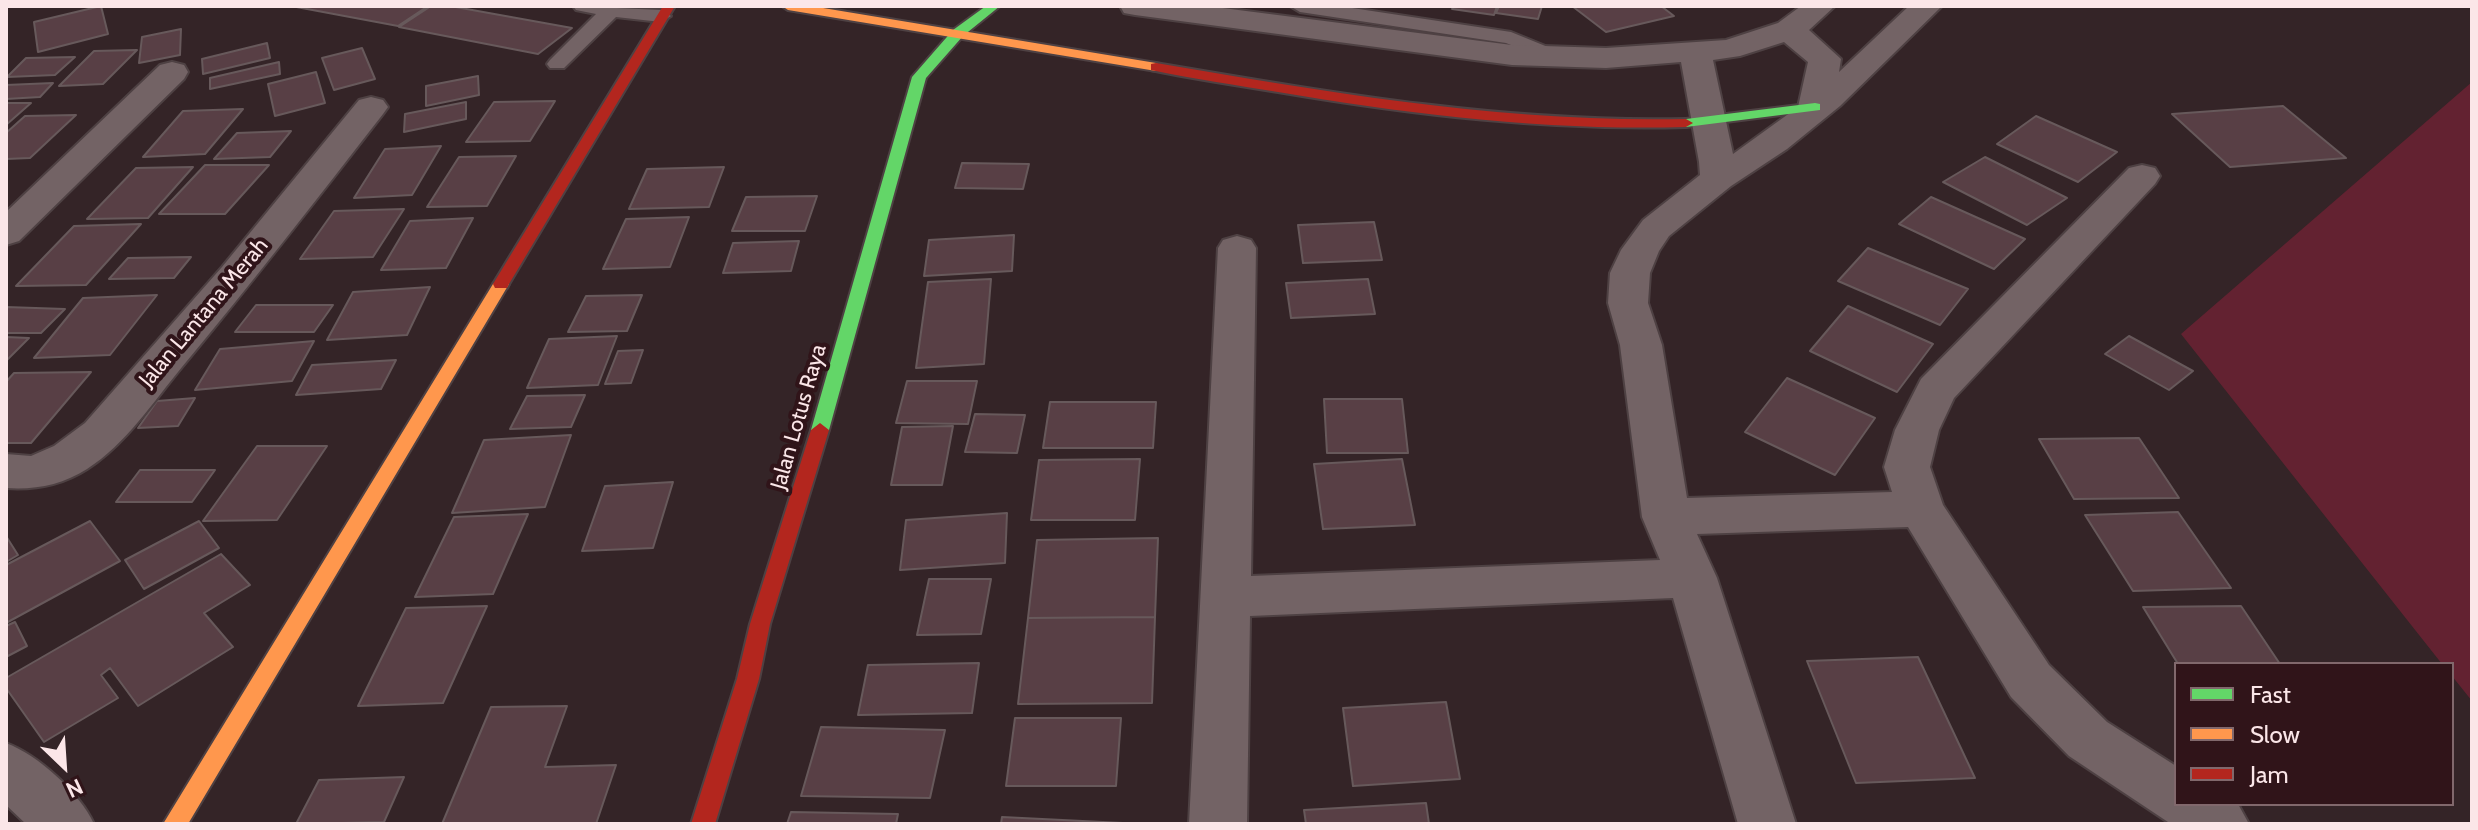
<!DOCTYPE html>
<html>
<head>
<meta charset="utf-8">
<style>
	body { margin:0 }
	#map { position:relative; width:2478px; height:830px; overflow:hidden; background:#342427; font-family:Cabin,sans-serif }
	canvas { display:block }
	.frame { position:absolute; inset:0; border:8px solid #fbe6e8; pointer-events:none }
	.legend { position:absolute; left:2174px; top:662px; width:280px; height:144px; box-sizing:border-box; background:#301419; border:2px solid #81686c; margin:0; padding:10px 14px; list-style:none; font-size:24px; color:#fbe6e8 }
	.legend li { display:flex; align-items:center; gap:16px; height:40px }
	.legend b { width:40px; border:2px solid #81686c }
	.north { position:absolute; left:24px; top:726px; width:80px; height:80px; -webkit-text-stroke:6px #301419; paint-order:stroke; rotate:155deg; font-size:22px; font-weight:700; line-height:32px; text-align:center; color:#fbe6e8 }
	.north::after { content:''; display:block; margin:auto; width:28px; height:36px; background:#fbe6e8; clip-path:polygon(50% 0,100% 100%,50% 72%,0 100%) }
</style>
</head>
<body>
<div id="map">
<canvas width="2478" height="830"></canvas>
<div class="frame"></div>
<ul class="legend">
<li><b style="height:10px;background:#63d668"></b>Fast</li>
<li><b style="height:10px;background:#ff974d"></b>Slow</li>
<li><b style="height:10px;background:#b3261e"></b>Jam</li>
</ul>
<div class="north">N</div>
</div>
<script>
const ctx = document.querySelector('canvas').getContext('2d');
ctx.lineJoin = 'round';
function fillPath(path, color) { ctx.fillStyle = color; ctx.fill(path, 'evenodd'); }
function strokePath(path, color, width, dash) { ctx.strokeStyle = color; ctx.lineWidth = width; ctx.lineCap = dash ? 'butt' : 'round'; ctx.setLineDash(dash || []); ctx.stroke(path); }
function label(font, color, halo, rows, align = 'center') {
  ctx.font = font + ' Cabin,sans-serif'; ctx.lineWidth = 8; ctx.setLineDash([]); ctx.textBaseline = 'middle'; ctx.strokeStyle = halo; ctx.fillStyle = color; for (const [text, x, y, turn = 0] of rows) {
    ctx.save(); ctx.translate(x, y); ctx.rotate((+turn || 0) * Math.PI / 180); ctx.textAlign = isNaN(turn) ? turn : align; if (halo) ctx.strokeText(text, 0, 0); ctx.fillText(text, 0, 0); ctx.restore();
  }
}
fillPath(new Path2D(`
	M2472,82V701L2452,676V664H2442L2181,334Z`), '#632231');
const building = new Path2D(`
	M101,6L108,34L38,52L34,22Z
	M291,6H428L398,26Z
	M431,6H450L572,28L538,54L399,27Z
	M1454,6H1497L1494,15L1452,9Z
	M1499,6H1542L1538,19L1496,13Z
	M1572,6H1661L1674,16L1606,32Z
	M181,29L180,55L139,63L142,37Z
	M267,43L270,58L203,74L202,59Z
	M362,48L375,79L334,90L322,58Z
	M137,50L103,84L59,86L94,51Z
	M75,57L55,75L7,77L26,58Z
	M279,62L280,74L210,89V78Z
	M316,72L325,103L275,116L268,84Z
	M478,76L479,95L426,106V86Z
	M53,83L40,97L6,99V85Z
	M555,101L530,141L466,142L494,102Z
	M466,102V119L404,132L405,114Z
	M6,103H31L6,125Z
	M2283,106L2346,158L2230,167L2172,114Z
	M243,109L205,154L143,157L183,111Z
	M76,115L30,158L6,159V133L25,116Z
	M2036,116L2117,152L2078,182L1997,144Z
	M291,131L270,157L214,159L237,133Z
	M441,146L412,195L354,198L385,149Z
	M516,156L487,206L427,207L459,157Z
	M1985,157L2067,198L2027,225L1943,182Z
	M962,163L1029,164L1023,189L955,188Z
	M205,165H269L225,214H159Z
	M193,167L148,218L87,219L136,168Z
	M724,167L709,207L629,209L647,169Z
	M817,196L805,231H732L746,197Z
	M1931,197L2025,239L1994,269L1899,224Z
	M404,209L373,257L300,259L334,211Z
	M689,217L670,267L603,269L626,219Z
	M473,218L446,268L381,270L410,221Z
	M1374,222L1382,260L1303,263L1298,225Z
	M141,224L86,285L16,286L74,226Z
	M1014,235L1012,271L924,276L929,240Z
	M799,241L791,271L723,273L733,243Z
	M1868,248L1968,289L1940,325L1838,281Z
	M191,257L174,278L109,279L128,258Z
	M991,279L984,364L916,368L928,282Z
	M1368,279L1375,314L1291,318L1286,283Z
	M430,287L407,335L327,340L353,292Z
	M157,295L110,355L34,358L83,298Z
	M642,295L627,331L568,332L586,296Z
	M256,305H333L314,332H235Z
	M1848,306L1933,344L1897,392L1810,351Z
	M6,307L65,309L41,333H6Z
	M617,336L598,385L527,388L549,339Z
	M2129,336L2193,371L2169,390L2105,354Z
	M6,337L29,338L6,361Z
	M314,341L292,381L195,390L220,349Z
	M643,350L631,383L605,384L618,351Z
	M396,360L381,389L296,395L312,365Z
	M91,372L31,443H6V382L14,373Z
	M1787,378L1875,418L1835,475L1745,432Z
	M907,381H977L968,424L896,423Z
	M585,395L571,427L510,429L527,396Z
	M195,398L178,426L138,428L157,401Z
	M1324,399H1402L1408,453H1327Z
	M1050,402H1156L1153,448H1043Z
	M975,414L1025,415L1017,453L965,452Z
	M953,426L942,485H891L902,427Z
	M571,435L545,507L452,513L484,440Z
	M2139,438L2179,498L2074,499L2039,439Z
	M257,446H327L277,520L203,521Z
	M1140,459L1135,520H1031L1039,460Z
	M1402,459L1415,525L1323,529L1314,464Z
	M140,470H215L192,502H116Z
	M673,482L653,548L582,551L605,486Z
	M2178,512L2231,588L2133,591L2085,515Z
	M1007,513L1005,563L900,570L906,520Z
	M528,514L493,594L415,597L454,517Z
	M90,521L120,561L6,623V565Z
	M199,521L219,548L144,589L125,560Z
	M6,536L18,555L6,562Z
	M1158,538L1155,617L1028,618L1037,540Z
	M221,554L250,585L204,613L233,647L138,706L110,668L101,675L118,698L44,742L6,688V678Z
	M929,579H991L981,634L917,635Z
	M487,606L443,703L358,706L406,608Z
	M2241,606L2280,664H2178L2143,607Z
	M1155,617L1152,703L1018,704L1028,618Z
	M15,622L27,646L6,657V626Z
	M1918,657L1975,778L1856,783L1807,661Z
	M979,663L972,713L858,715L868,665Z
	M1446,702L1460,779L1353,786L1343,708Z
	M567,706L545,767L616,765L596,824H442L491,707Z
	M1015,718H1121L1116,786H1006Z
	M821,727L945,730L930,798L801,796Z
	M404,777L384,822L296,824L319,780Z
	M1426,803L1429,824H1306L1304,810Z
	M791,812L898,814L896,824H787Z
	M1002,817L1123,823L1001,824Z`);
fillPath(building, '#583f45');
strokePath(building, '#67595b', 2);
const lane = new Path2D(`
	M573,6L661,10L671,16L661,22L616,17L564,68H550L547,64L550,60L596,14L576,10Z
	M1290,6H1339L1511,32L1565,54L1568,58L1558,64L1506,43L1300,12Z`);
const street = new Path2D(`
	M1120,6H1207L1512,45L1606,48L1726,40L1778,23L1801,6H1835L1809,30L1841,59L1839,72L1909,6H1942L1840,106L1787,149L1731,186L1669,236L1659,251L1650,273L1648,303L1662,345L1687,498L1892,492L1884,467L1895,430L1921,379L2129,168L2142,165L2155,168L2160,176L2155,184L1954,398L1939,430L1930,467L1943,505L2049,665L2107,722L2176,766V804H2238L2249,824H2171L2069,756L2011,697L1908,527L1697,534L1717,578L1796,824H1738L1673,598L1250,616L1247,824H1189L1218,248L1223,240L1237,236L1251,240L1256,248L1251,576L1660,560L1642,517L1620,345L1608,303L1610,273L1621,250L1643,220L1700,175L1699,162L1681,62L1606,68L1512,65L1135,15L1124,13ZM1784,42L1808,62L1798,107L1733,154L1713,60L1740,56Z
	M172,62L184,65L188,72L184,79L19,241L6,245V212L160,65Z
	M371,97L383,100L388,107L383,114C317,199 251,284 182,367C153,402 126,444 87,469C62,485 35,490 6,488V454L31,456L54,446L85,423L222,267L359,100Z
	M6,743C38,755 80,793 94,824H26L6,805Z`);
const fast = new Path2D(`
	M986,6H1000L963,36L926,78L829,430L820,437L814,435L811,430L912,77L953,30Z
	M1815,103L1820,104V110L1686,127L1679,123L1686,119Z`);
const slow = new Path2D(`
	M782,6H811L1156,63L1163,67L1156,71L788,10Z
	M501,279L509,284L188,824H163L493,284Z`);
const jam = new Path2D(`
	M663,6H675L509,284L507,288H495L493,284Z
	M1156,63C1333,93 1506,123 1686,119L1693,123L1686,127C1548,131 1414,115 1278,92C1236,85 1193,79 1151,70V64Z
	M820,423L829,430L770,624L759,679L715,824H691L737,679L750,624L811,430Z`);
strokePath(lane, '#4e4143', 4);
strokePath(street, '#4e4143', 4);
strokePath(fast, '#4e4143', 4);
strokePath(slow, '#4e4143', 4);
strokePath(jam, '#4e4143', 4);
fillPath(lane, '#736365');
fillPath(street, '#736365');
fillPath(fast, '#63d668');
fillPath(slow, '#ff974d');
fillPath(jam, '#b3261e');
label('22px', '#fbe6e8', '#301419', [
	["Jalan Lantana Merah",204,313,-50],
	["Jalan Lotus Raya",799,417,-74]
]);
</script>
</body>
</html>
